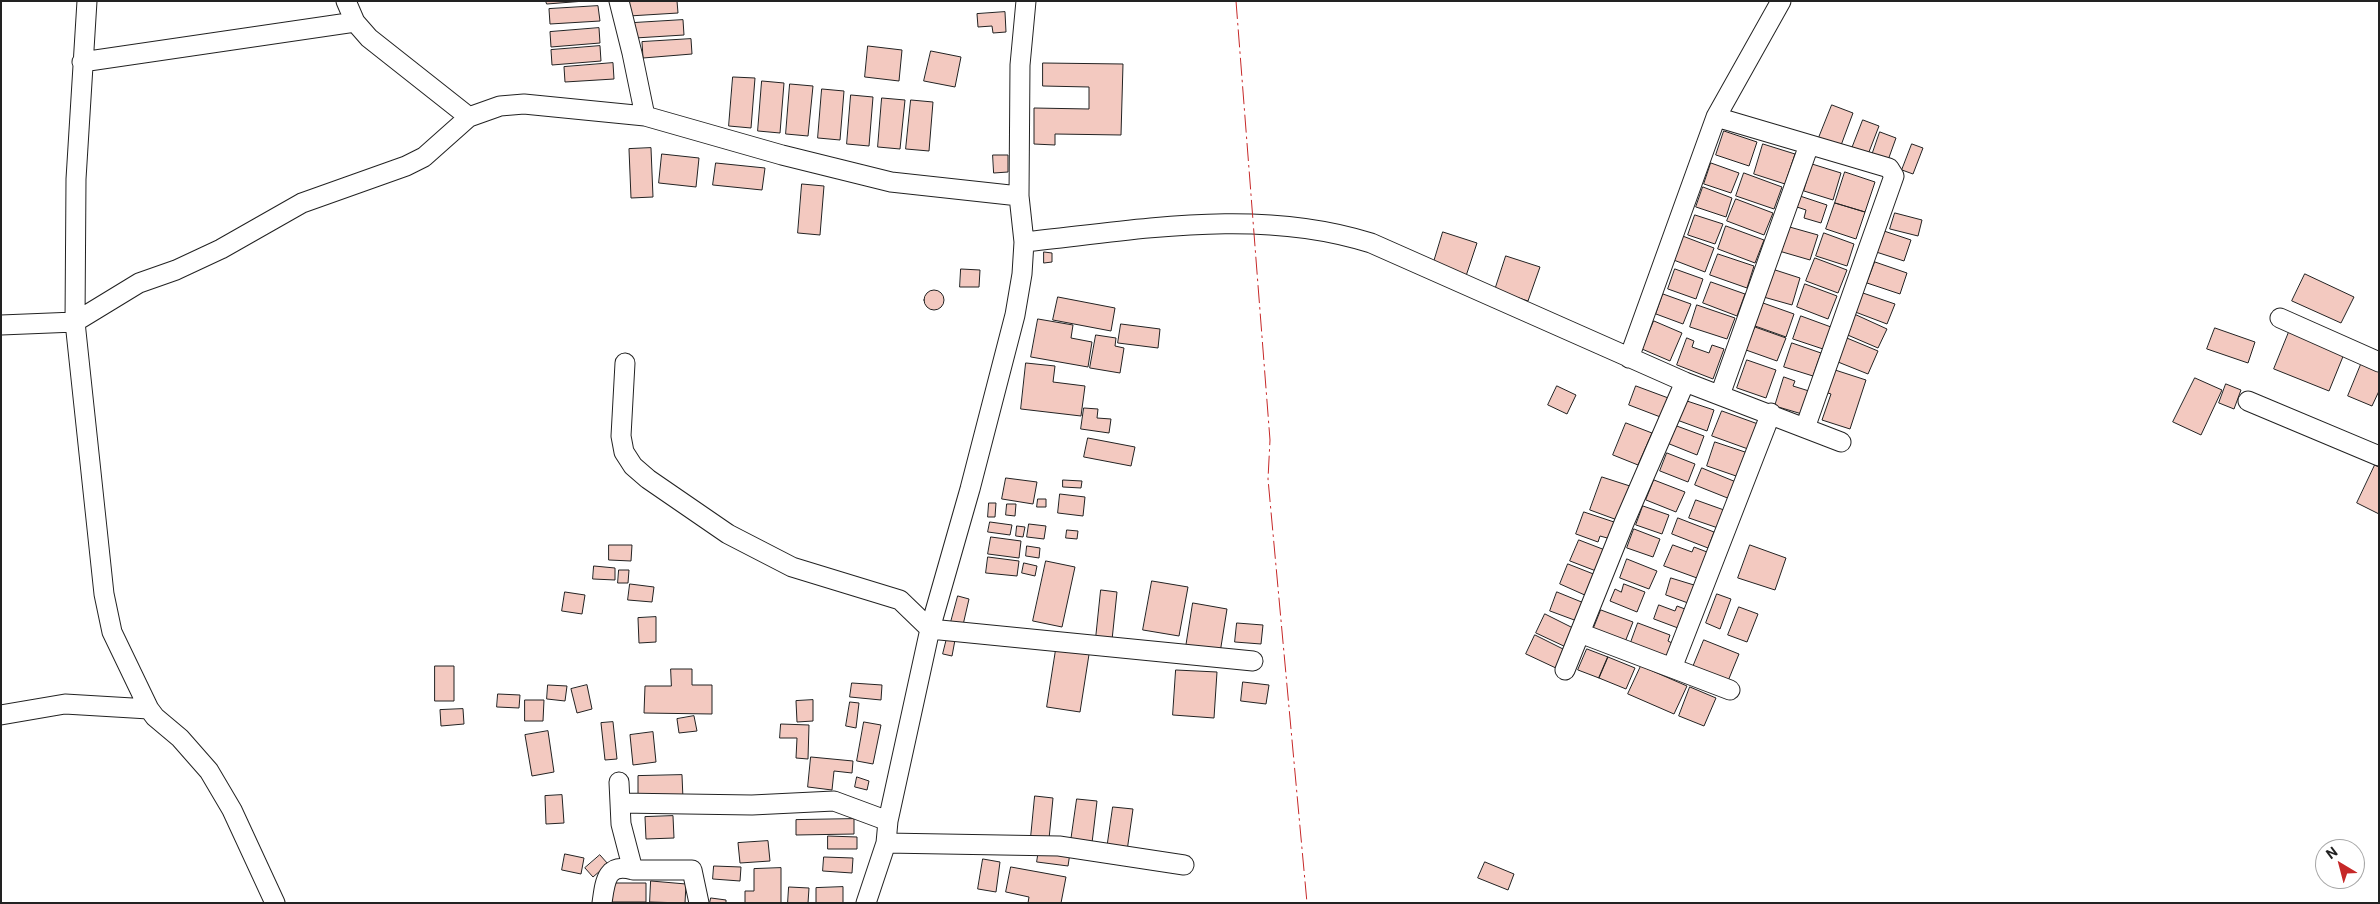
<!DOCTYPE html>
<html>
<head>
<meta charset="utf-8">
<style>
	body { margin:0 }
	#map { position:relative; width:2380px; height:904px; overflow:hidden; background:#fff; font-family:Roboto,sans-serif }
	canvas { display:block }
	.frame { position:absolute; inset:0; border:2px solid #222; pointer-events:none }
	.north { position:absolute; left:2315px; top:839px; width:50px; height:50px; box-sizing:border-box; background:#fff; border:1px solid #a7a7a7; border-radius:50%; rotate:323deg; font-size:14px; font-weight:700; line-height:20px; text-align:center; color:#222 }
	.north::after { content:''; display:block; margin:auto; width:18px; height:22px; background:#c62828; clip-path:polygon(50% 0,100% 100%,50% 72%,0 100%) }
</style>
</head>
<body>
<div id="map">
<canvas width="2380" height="904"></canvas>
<div class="frame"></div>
<div class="north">N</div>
</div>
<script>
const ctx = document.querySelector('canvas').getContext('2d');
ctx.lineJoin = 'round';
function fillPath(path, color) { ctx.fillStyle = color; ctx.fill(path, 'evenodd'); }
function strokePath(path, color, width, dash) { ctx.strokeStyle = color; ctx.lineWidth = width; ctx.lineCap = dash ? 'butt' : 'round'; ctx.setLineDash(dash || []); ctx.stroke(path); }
const building = new Path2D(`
	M546,1H585L547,4Z
	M628,1H677L678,13L629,16Z
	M598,6L600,21L550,24L549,9Z
	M1005,12L1006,32L993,33L992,26L978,27L977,14Z
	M683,20L684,35L635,38L633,23Z
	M599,28L600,43L551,47L550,32Z
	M691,39L692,54L643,58L642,42Z
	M600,46L601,61L552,65L551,50Z
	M868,46L902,50L899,81L865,77Z
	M931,51L961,57L955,87L924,81Z
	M613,63L614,79L565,82L564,67Z
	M1043,63L1123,64L1121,135L1055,134V145L1034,144V108L1089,109V87L1043,86Z
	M733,77L755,78L751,128L729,126Z
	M762,81L784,83L780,133L758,131Z
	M790,84L813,86L808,136L786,134Z
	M822,89L844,91L840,140L818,138Z
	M851,95L873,97L869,146L847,144Z
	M882,98L905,100L900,149L878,147Z
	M911,100L933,102L929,151L906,149Z
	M1832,105L1853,113L1840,148L1818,140Z
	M1863,120L1879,126L1867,157L1851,151Z
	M1724,131L1757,142L1749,166L1716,155Z
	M1880,132L1896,138L1887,163L1871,158Z
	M1763,144L1795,154L1785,184L1754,174Z
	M1912,144L1923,148L1913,174L1902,170Z
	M651,148L653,197L631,198L629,149Z
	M662,154L699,158L696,187L659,183Z
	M993,155H1008V172L994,173Z
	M716,163L765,168L762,190L713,185Z
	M1711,163L1739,173L1731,193L1704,184Z
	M1812,164L1841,173L1833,200L1804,191Z
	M1845,172L1875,182L1865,212L1835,203Z
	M1744,173L1782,187L1774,209L1736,196Z
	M802,184L824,186L820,235L798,233Z
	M1703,187L1732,198L1726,217L1696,207Z
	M1797,195L1827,205L1821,223L1804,218L1806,210L1794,206Z
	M1736,199L1773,213L1764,235L1727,221Z
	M1835,203L1865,212L1856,239L1826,229Z
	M1895,213L1922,220L1918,236L1890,229Z
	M1695,215L1723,224L1715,244L1688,235Z
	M1726,226L1764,240L1755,263L1718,249Z
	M1786,226L1818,235L1810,260L1779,251Z
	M1878,229L1911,240L1904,261L1870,250Z
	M1443,232L1477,243L1466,276L1433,265Z
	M1824,233L1854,244L1847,266L1816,256Z
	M1680,235L1714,248L1705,272L1671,259Z
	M1044,252L1052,253V262L1044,263Z
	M1718,254L1754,266L1747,288L1710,275Z
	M1506,256L1540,267L1528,301L1495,290Z
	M1815,258L1847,270L1838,293L1806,281Z
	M1875,262L1907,273L1900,294L1867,283Z
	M1769,268L1800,278L1792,305L1760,296Z
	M961,269L980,270L979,287H960Z
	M1675,269L1703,279L1696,299L1668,289Z
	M2305,274L2354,297L2341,323L2292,301Z
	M1711,282L1745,294L1737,316L1703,303Z
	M1805,284L1837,296L1828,319L1797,307Z
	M924 300a10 10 0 1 1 20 0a10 10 0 1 1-20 0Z
	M1857,291L1895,304L1887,324L1850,310Z
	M1663,294L1691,304L1683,324L1656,314Z
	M1058,297L1115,308L1111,331L1053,320Z
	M1763,303L1794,314L1786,337L1755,326Z
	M1697,305L1735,318L1727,339L1690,327Z
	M1852,313L1887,329L1878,348L1843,333Z
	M1801,316L1831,327L1823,349L1793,339Z
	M1038,319L1073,325L1071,338L1092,342L1088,367L1031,357Z
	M1654,321L1682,333L1670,361L1642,349Z
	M1121,324L1160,329L1158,348L1118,343Z
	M1755,327L1786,338L1777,361L1746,350Z
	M2215,328L2255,342L2248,363L2207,349Z
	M2289,332L2344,354L2329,391L2274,369Z
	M1096,335L1116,338L1115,346L1124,348L1120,373L1090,368Z
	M1842,336L1878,351L1868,374L1833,360Z
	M1687,338L1694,341L1692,347L1709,353L1712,345L1724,349L1713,379L1677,365Z
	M1792,343L1821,353L1813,376L1784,367Z
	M1747,360L1776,370L1766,398L1737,388Z
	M2362,362L2379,369V391L2372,406L2348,396Z
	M1026,363L1055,366L1053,382L1085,386L1081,416L1021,409Z
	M1832,369L1866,380L1850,429L1822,420L1831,394L1825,392Z
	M1784,377L1795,381L1793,386L1809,391L1802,414L1775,406Z
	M2195,378L2222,390L2201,435L2173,422Z
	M2226,384L2241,390L2234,409L2219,403Z
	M1557,386L1576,395L1567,414L1548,405Z
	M1636,386L1671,399L1663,418L1629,405Z
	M1684,400L1714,410L1707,431L1677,420Z
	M1084,408L1098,409L1097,418L1111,419L1109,433L1081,429Z
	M1722,411L1758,424L1748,449L1712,436Z
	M1626,423L1652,433L1638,465L1613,455Z
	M1674,425L1704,436L1697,455L1667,443Z
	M1088,438L1135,447L1131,466L1084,457Z
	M1715,442L1748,453L1739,477L1707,466Z
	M1667,453L1695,464L1688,482L1660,471Z
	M2375,465L2379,467V514L2357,503Z
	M1702,468L1736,482L1730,499L1695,485Z
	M1602,477L1633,487L1620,521L1590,510Z
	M1006,478L1037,482L1033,504L1002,499Z
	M1063,480L1082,481L1081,488L1063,487Z
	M1654,480L1685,492L1676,512L1646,500Z
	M1060,494L1085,497L1083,516L1058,513Z
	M1038,499H1046V507H1037Z
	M1696,500L1724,510L1718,528L1689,518Z
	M989,503H996L995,517H988Z
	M1007,504H1016L1015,516L1006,515Z
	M1643,506L1669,515L1662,534L1636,525Z
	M1584,512L1617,523L1611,539L1600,536L1598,542L1576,534Z
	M1678,518L1714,532L1708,548L1672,534Z
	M990,522L1012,525L1010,535L988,532Z
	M1029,524L1046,526L1044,539L1027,537Z
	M1017,526L1025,527L1023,537L1016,536Z
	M1634,529L1660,539L1653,557L1627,548Z
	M1067,530L1078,531L1077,539L1066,538Z
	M991,537L1021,541L1019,558L988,554Z
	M1579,540L1605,550L1596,571L1570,561Z
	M609,545H632L631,561L609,560Z
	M1673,545L1692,552L1694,547L1707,552L1697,578L1664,566Z
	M1750,545L1786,558L1775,590L1738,578Z
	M1027,546L1040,548L1039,558L1026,556Z
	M988,557L1019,561L1017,576L986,573Z
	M1627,559L1657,571L1649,589L1620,578Z
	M1046,561L1075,567L1062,627L1033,621Z
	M1024,563L1037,566L1035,576L1022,573Z
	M1568,564L1596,575L1587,596L1560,584Z
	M594,566L615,568V580L593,579Z
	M619,570H629L628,583H618Z
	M1671,578L1694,585L1688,603L1666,595Z
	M1152,581L1188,587L1179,636L1143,630Z
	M630,584L654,587L652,602L628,600Z
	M1624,584L1645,592L1637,612L1610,601L1615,589L1621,592Z
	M1101,590L1117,592L1112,640L1096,638Z
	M565,592L585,595L582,614L562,611Z
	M1557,592L1584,603L1577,621L1550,611Z
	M1717,594L1731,599L1720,629L1706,623Z
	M958,596L969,599L963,625L951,622Z
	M1193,603L1227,609L1220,653L1186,647Z
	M1659,605L1675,611L1677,606L1685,609L1678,628L1654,619Z
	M1739,607L1758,614L1747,642L1728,635Z
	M1601,610L1633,622L1625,642L1593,630Z
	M1545,614L1577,630L1568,648L1536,633Z
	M656,617V642L639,643L638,618Z
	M1237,623L1263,625L1261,644L1235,642Z
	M1638,623L1670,635L1668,641L1672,643L1666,658L1630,645Z
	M1535,635L1567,651L1558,669L1526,654Z
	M947,638L955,640L952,656L943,654Z
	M1704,640L1739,654L1728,681L1693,667Z
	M1057,643L1090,648L1080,712L1047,707Z
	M1587,649L1608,657L1599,678L1578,670Z
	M1608,657L1635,668L1626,689L1599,678Z
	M435,666H454V701H435Z
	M1641,666L1687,686L1674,714L1628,694Z
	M671,669H692V685H712V714L644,713L645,686H671Z
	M1176,670L1217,672L1214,718L1173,715Z
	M1243,682L1269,685L1266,704L1241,701Z
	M852,683L882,685L881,700L850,697Z
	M548,685L567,686L565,701L547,699Z
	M587,685L592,709L577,713L571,689Z
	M1690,687L1716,698L1704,726L1679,716Z
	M498,694L520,695L519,708L497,707Z
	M525,700H544L543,721H525Z
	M813,700V721L797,722L796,701Z
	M850,702L859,703L856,728L846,726Z
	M463,709L464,724L441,726L440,710Z
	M694,716L697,731L679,733L677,719Z
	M613,722L617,759L605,760L601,723Z
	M864,722L881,725L873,764L857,761Z
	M781,724L809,725L808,759L796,758L797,738H780Z
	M548,731L554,772L532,776L525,735Z
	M653,732L656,762L633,765L630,735Z
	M811,757L853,761L852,773L834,771L832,790L808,787Z
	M682,775L683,799L638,800V776Z
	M857,777L869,781L867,790L855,787Z
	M562,795L564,823L546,824L545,796Z
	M1035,796L1053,798L1049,839L1031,837Z
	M1077,799L1097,801L1092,843L1071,841Z
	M1113,807L1133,809L1127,851L1107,849Z
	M673,816L674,838L646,839L645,817Z
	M854,819V834L796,835V820Z
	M828,836L857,837V849H828Z
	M768,841L770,861L740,863L738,843Z
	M1039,849L1070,853L1068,866L1037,862Z
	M565,854L584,858L581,874L562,870Z
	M600,855L608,864L593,877L585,868Z
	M824,857L853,858L852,873L823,871Z
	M983,859L1000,862L996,892L978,889Z
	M1485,862L1514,874L1508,890L1478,878Z
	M714,866L741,867L740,881L713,879Z
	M1011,867L1066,877L1061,903H1028L1029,897L1006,892Z
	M781,868V903H745V891H754V869Z
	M651,881L686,884L685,903L650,902Z
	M612,883H646V902H612Z
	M789,887L809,888L808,903H788Z
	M843,887V903H816V888Z
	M711,898L726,900V903H710Z`);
fillPath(building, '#f3c9c0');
strokePath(building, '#222', 1);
const minor = new Path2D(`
	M87,1L76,179L75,322L104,594L112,632L149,709L155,717L180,738L209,771L232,810L275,903
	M346,1L355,22L369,38L469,117
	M619,1L632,53L645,116
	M82,62L355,22
	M1716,117L1889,168L1894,176L1805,428
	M1024,242C1139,230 1258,207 1371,243L1685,382L1841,442
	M2280,318L2379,362
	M1,325L75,322L139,283L176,270L221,249L302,203L406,166L424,157L469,117L500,106L524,104L645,116L782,155L891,182L1019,196
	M1629,358L1716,117L1781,1
	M625,363L621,436L624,452L633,466L648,479L728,534L792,567L900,600L930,629L1253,661
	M1720,395L1809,145
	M2248,401L2379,456
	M1580,633L1730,690
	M1672,668L1771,413
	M1565,670L1624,523L1685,382
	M1,715L65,704L149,709
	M619,782L621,824L633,870
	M620,803L752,805L834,801L888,821
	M886,843L1059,846L1184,865
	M602,903C605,882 606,862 633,870H692L699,903
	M866,903L886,843L888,821L930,629L970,489L1015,315L1022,274L1024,242L1019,196L1020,65L1026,1`);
strokePath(minor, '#222', 21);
strokePath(minor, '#fff', 19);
strokePath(new Path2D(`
	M1236,1L1270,440L1268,479L1307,903`), '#c62828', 1, [18, 4, 2.5, 4]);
</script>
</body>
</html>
